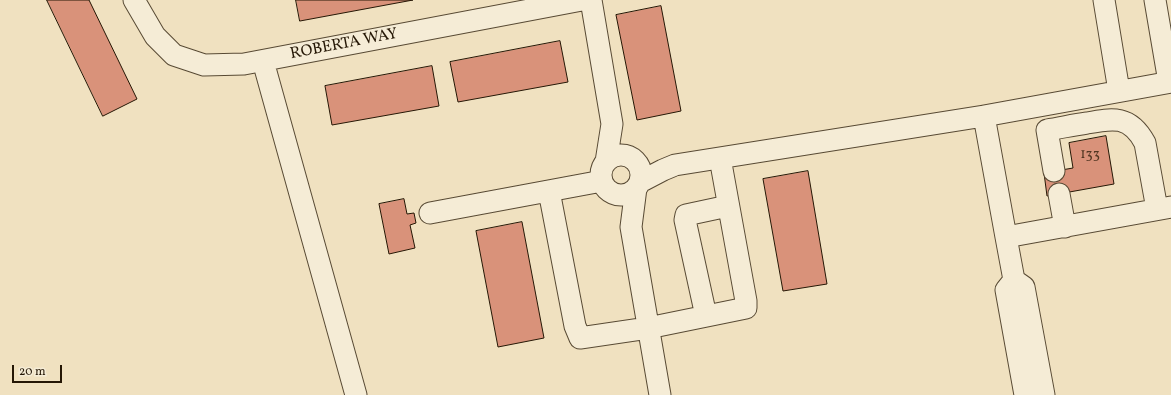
<!DOCTYPE html>
<html>
<head>
<meta charset="utf-8">
<style>
	body { margin:0 }
	#map { position:relative; width:1171px; height:395px; overflow:hidden; background:#f0e1c0; font-family:Vollkorn,serif }
	canvas { display:block }
	.scale { position:absolute; left:12px; top:365px; width:50px; height:18px; box-sizing:border-box; border:2px solid #251705; border-top:0; padding-left:5px; font-size:12px; line-height:14px; white-space:nowrap; color:#251705; -webkit-text-stroke:3px #f5ecd6; paint-order:stroke }
</style>
</head>
<body>
<div id="map">
<canvas width="1171" height="395"></canvas>
<div class="scale">20 m</div>
</div>
<script>
const ctx = document.querySelector('canvas').getContext('2d');
ctx.lineJoin = 'round';
function fillPath(path, color) { ctx.fillStyle = color; ctx.fill(path, 'evenodd'); }
function strokePath(path, color, width, dash) { ctx.strokeStyle = color; ctx.lineWidth = width; ctx.lineCap = dash ? 'butt' : 'round'; ctx.setLineDash(dash || []); ctx.stroke(path); }
function label(font, color, halo, rows, align = 'center') {
  ctx.font = font + ' Vollkorn,serif'; ctx.lineWidth = 3; ctx.setLineDash([]); ctx.textBaseline = 'middle'; ctx.strokeStyle = halo; ctx.fillStyle = color; for (const [text, x, y, turn = 0] of rows) {
    ctx.save(); ctx.translate(x, y); ctx.rotate((+turn || 0) * Math.PI / 180); ctx.textAlign = isNaN(turn) ? turn : align; if (halo) ctx.strokeText(text, 0, 0); ctx.fillText(text, 0, 0); ctx.restore();
  }
}
const building = new Path2D(`
	M47,0H89L137,99L103,116Z
	M296,0H413L300,21Z
	M661,6L681,111L637,120L616,15Z
	M560,41L568,82L458,102L450,62Z
	M432,66L439,106L332,125L325,86Z
	M1106,136L1114,184L1047,196L1044,173L1073,168L1069,143Z
	M808,171L827,284L783,291L763,179Z
	M404,199L407,214L414,213L416,223L410,225L415,248L389,254L379,204Z
	M522,222L544,338L498,347L476,231Z`);
fillPath(building, '#d9927a');
strokePath(building, '#251705', 1);
const minor = new Path2D(`
	M134,0L155,36L174,55L204,65L244,64L582,0
	M591,0L612,124L606,162
	M1104,0L1119,91
	M1155,0L1169,82
	M263,61L356,395
	M601 175a20 20 0 1 1 40 0a20 20 0 1 1-40 0Z
	M1054,171L1047,130C1060,128 1073,125 1087,123C1113,118 1130,115 1145,143L1157,209
	M640,182L663,170L675,165L984,116
	M636,188L631,227L660,395
	M549,191L575,326L580,338L648,328L746,308V301L720,158
	M1059,194L1065,227
	M430,213L602,181
	M1006,237L984,116L1171,82
	M1014,280L1006,290L1025,395
	M706,316L685,220L686,215L728,206
	M1044,395L1024,287L1014,280L1006,237L1171,207`);
strokePath(minor, '#584a34', 23);
strokePath(minor, '#f5ecd6', 21);
label('14px', '#523622', null, [
	["133",1090,155]
]);
label('16px', '#251705', '#f5ecd6', [
	["ROBERTA WAY",344,45,-11]
]);
</script>
</body>
</html>
